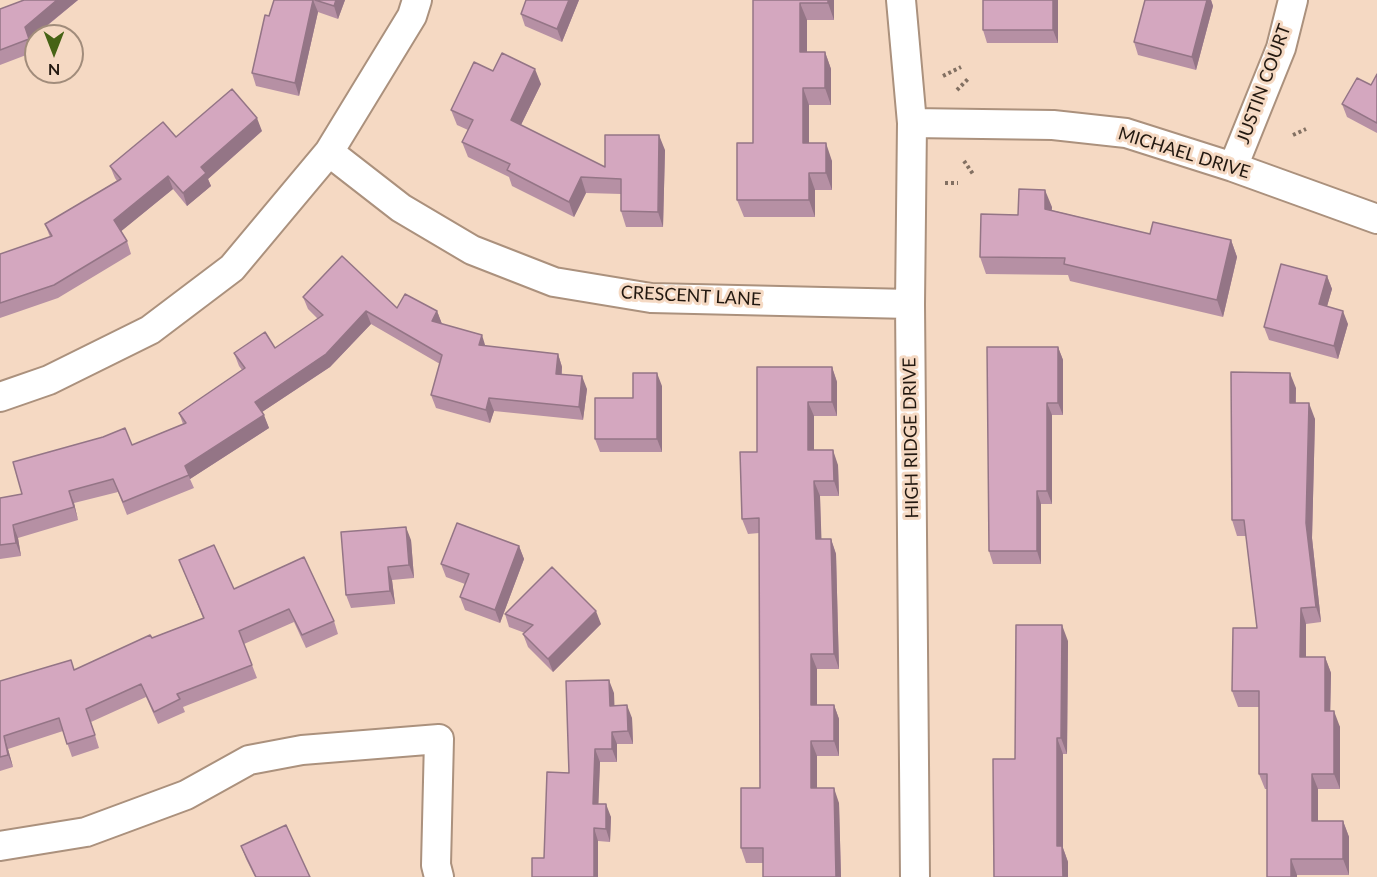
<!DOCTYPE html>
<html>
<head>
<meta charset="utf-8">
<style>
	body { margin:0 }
	#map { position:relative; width:1377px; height:877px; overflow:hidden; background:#f5d9c3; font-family:Lato,sans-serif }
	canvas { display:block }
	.north { position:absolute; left:24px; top:24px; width:60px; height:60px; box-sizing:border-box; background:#f5d9c3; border:2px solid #a18c7b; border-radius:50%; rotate:180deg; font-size:16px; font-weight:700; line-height:24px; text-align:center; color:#221810 }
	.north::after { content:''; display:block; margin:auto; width:21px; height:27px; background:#466315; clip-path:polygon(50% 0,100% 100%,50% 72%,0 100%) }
</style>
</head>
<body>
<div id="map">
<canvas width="1377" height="877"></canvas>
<div class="north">N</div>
</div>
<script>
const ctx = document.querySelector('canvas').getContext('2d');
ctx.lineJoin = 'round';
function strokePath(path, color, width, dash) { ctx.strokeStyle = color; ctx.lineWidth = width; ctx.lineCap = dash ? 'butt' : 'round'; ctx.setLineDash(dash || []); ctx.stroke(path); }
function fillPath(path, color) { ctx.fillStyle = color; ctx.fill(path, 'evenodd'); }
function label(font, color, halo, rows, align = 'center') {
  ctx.font = font + ' Lato,sans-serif'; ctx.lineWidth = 6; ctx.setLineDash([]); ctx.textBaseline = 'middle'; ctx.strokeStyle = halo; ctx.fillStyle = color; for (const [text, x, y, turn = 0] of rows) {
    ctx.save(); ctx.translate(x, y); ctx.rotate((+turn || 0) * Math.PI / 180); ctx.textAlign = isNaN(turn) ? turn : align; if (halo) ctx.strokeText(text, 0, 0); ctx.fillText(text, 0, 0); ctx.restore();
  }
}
const minor = new Path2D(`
	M901,0L912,123L910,304L915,877
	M912,123L1053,125L1126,133L1233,167L1377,219
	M329,152L401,208L472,250L554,282L651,298L910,304
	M1233,167L1281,48L1293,0
	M0,397L49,380L150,330L232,268L329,152L412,16L417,0
	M0,846L86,832L186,795L249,760L302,750L439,739L436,865L439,877`);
strokePath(minor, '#ab917d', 32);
strokePath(new Path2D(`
	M943,76L961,67
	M957,90L969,78
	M1293,135L1306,129
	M964,161L973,174
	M945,183H958`), '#827062', 4, [3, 3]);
strokePath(minor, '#fff', 28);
fillPath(new Path2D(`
	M24,0H78L30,40L34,52L0,65V9Z
	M274,0H345L338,19L318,12L299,96L256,86L252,73Z
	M579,0L562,42L525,26L521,14Z
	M753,0H834V20H807V52H825L831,69V105H809V143L832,161V190H815V217H744L737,200L753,143Z
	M1058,0V43H987L983,30Z
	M1145,0H1211L1213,6L1196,70L1138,55L1134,42Z
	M493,71L541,84L521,125L605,167L665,150L663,227H626L621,211V194L586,193L574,217L512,186L509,177L468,157L462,142L468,130L457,125L451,110Z
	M1377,74V133L1347,117L1342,104L1371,85Z
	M262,131L208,179L211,186L187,206L173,189L121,231L127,241L131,254L58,298L0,318V254L50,237L45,224L117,181L115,178L110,166L176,137Z
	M1052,207L1051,210L1150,234L1231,240L1237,257L1223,317L1070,281L1068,275L986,274L980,257L1018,215Z
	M1327,276L1332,289L1327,306L1348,324L1338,359L1269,340L1264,327Z
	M303,297L397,308L437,311L442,324L486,346L558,354L562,367V374L587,389L583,420L494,411L490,423L436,408L431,395L440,364L371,324L330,367L262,412L269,428L190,479L194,488L127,515L118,492L74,503L78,520L18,538L21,556L0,559V498L22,494L132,445L183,424L179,413L242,370L239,366L234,353L275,348L318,319L308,309Z
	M1058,347L1063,360V415H1052V504H1041V564H993L989,551Z
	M832,367L837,382V416H814V450L838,465L839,496H820L821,539H831L836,554L839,669H817V705H834L839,719V756H817V788L839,803L841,877H763V863H746L741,848L760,788L759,533L748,534L742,519L757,452Z
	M662,386V452H600L595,439L633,398Z
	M1296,388V403L1315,419L1312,538L1321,622L1306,624V657H1325L1331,673L1330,711L1340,727V789H1318V821H1343L1349,837V875H1297V877H1267V789H1265L1259,774V707H1238L1232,691L1257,628L1246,536H1237L1232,520Z
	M411,540L414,578L392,580L395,604L351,608L346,595Z
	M519,546L524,559L500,623L465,610L460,597L465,584L446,577L441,564Z
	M179,560L234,589L334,621L338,634L306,648L294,622L244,644L257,678L183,707L185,712L158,724L146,697L91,722L99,748L72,757L63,731L8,749L13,767L0,771V681L74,670L152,638L203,618Z
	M505,614L601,624L553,672L528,647L523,634L525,633L509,627Z
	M1068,641L1067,754H1063V848L1068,862V877H994L1015,759Z
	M614,693V706L632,718L633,744H617V762H600L598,804L611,817L610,842L598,841V877L544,858L569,773Z
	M241,846L310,877H255L246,859Z`), '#b690a4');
fillPath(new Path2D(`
	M57,0H78L29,40L25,27Z
	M313,0L318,12L299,96L295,83Z
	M336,0H345L338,19L334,6Z
	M569,0H579L562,42L557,29Z
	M828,0H834V20L828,3Z
	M1053,0H1058V43L1053,30Z
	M1207,0H1211L1213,6L1196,70L1192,57Z
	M800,3L807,20V69L800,52Z
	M825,52L831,69V105L825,88Z
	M535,69L541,84L516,135L511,120Z
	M803,88L809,105V161L803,143Z
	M257,118L262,131L208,179L211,186L187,206L183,193L201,167Z
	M659,135L665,150L663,227L658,212Z
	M826,143L832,161V190L826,173Z
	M809,173L815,190V217L809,200Z
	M168,176L173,189L119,233L114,220Z
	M581,177L586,193L574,217L569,202Z
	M1045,190L1052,207L1051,225L1045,209Z
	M1231,240L1237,257L1223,317L1217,300Z
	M1327,276L1332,289L1324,317L1319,304Z
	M366,311L371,324L330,367L259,414L255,402Z
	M437,311L442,324L432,321Z
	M1343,311L1348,324L1338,359L1334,346Z
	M482,335L486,348L479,345Z
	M1058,347L1063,360V415L1058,403Z
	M558,354L562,367L560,387L556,374Z
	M832,367L837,382V416L832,402Z
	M657,373L662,386V452L657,439Z
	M1290,373L1296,388L1295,418L1290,403Z
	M582,376L587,389L583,420L579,407Z
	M489,398L494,411L490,423L486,410Z
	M808,402L814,416V465L808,450Z
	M1047,403L1052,415V504L1047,491Z
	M1309,403L1315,419L1312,538L1321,622L1316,607L1306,523Z
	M264,415L269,428L190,479L185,466Z
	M833,450L838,465L839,496L834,481Z
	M814,481L820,496L822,554L816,539Z
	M69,491L74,503L78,520L74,507Z
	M1037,491L1041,504V564L1037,551Z
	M13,525L18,538L21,556L16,543Z
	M406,527L411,540L414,578L409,565Z
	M831,539L836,554L839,669L834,654Z
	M519,546L524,559L500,623L495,610Z
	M388,567L392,580L395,604L390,591Z
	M1301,608L1306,624V673L1300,657Z
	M596,611L601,624L553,672L548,659Z
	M1062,625L1068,641L1067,754L1061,738Z
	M811,654L817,669V719L811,705Z
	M1325,657L1331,673L1330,727L1325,711Z
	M609,680L614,693L615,719L610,706Z
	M627,705L632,718L633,744L628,731Z
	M834,705L839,719V756L834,741Z
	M1334,711L1340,727V789L1334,774Z
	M612,732L617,744V762L612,749Z
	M4,736L8,749L13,767L8,755Z
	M1057,738L1063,754V848L1068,862V877H1063L1057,846Z
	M811,741L817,756V803L811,788Z
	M595,749L600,762L598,817L593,804Z
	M1312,774L1318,789V837L1312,821Z
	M834,788L839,803L841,877H836Z
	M606,804L611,817L610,842L606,829Z
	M1343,821L1349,837V875L1343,859Z
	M594,828L598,841V877H594Z
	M1291,859L1297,875V877H1291Z`), '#947586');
const building = new Path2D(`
	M24,0H57L25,27L29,39L0,50V9Z
	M274,0H313L295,83L252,73L265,15L269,16Z
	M315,0H336L334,6Z
	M526,0H569L557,29L521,14Z
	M753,0H828V3H800V52H825V88H803V143H826V173H809V200H737V143H753Z
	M983,0H1053V30H983Z
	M1145,0H1207L1192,57L1134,42Z
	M502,53L535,69L511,120L605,167V135H659L658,212L621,211V179L581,177L569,202L507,170L510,164L462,142L473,120L451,110L474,62L493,71Z
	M1377,74V123L1342,104L1357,78L1371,85Z
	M232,89L257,118L201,167L206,173L183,193L168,176L114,220L127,241L54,285L0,303V254L52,236L45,224L121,179L110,166L163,122L176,137Z
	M1019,189L1045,190V209L1150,234L1153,222L1231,240L1217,300L1064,264L1065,258L980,257L981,214L1018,215Z
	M342,256L397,308L405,294L437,311L432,321L482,335L479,345L558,354L556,374L582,376L579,407L489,398L486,410L431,395L442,355L366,311L326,354L255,402L264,415L185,466L189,475L123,502L113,479L69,491L74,507L13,525L16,543L0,545V498L22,494L13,462L103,437L125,428L132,445L186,423L179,413L245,368L234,353L265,332L275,348L323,315L303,297Z
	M1281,264L1327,276L1319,304L1343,311L1334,346L1264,327Z
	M987,347H1058V403H1047V491H1037V551H989Z
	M757,367H832V402H808V450H833L834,481H814L816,539H831L834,654H811V705H834V741H811V788H834L836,877H763V848H741V788H760L759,518L742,519L740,452H757Z
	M1231,372L1290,373V403H1309L1306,523L1316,607L1301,608L1300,657H1325V711H1334V774H1312V821H1343V859H1291V877H1267V774H1259V691H1232L1233,628H1257L1244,520H1232Z
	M633,373H657V439H595V398H633Z
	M457,523L519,546L495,610L460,597L469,574L441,564Z
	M406,527L409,565L388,567L390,591L346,595L341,532Z
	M214,545L234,589L304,557L334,621L302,635L289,609L239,631L252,665L177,694L180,699L154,712L141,684L86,709L95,735L67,744L59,718L4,736L8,755L0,757V681L71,660L74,670L150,635L152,638L204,618L179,560Z
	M552,567L596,611L548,659L523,634L533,625L505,614Z
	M1016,625H1062L1061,738H1057V846H1062L1063,877H994L993,759H1015Z
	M609,680L610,706L627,705L628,731L612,732V749H595L593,804H606V829L594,828V877H532V858H544L547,772L569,773L566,681Z
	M286,825L310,877H256L241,846Z`);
fillPath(building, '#d4a7bf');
strokePath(building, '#947586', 1.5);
label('18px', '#221810', '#f5d9c3', [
	["JUSTIN COURT",1264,84,-70],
	["MICHAEL DRIVE",1184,153,17],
	["CRESCENT LANE",691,296,3],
	["HIGH RIDGE DRIVE",911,438,-91]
]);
</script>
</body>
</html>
